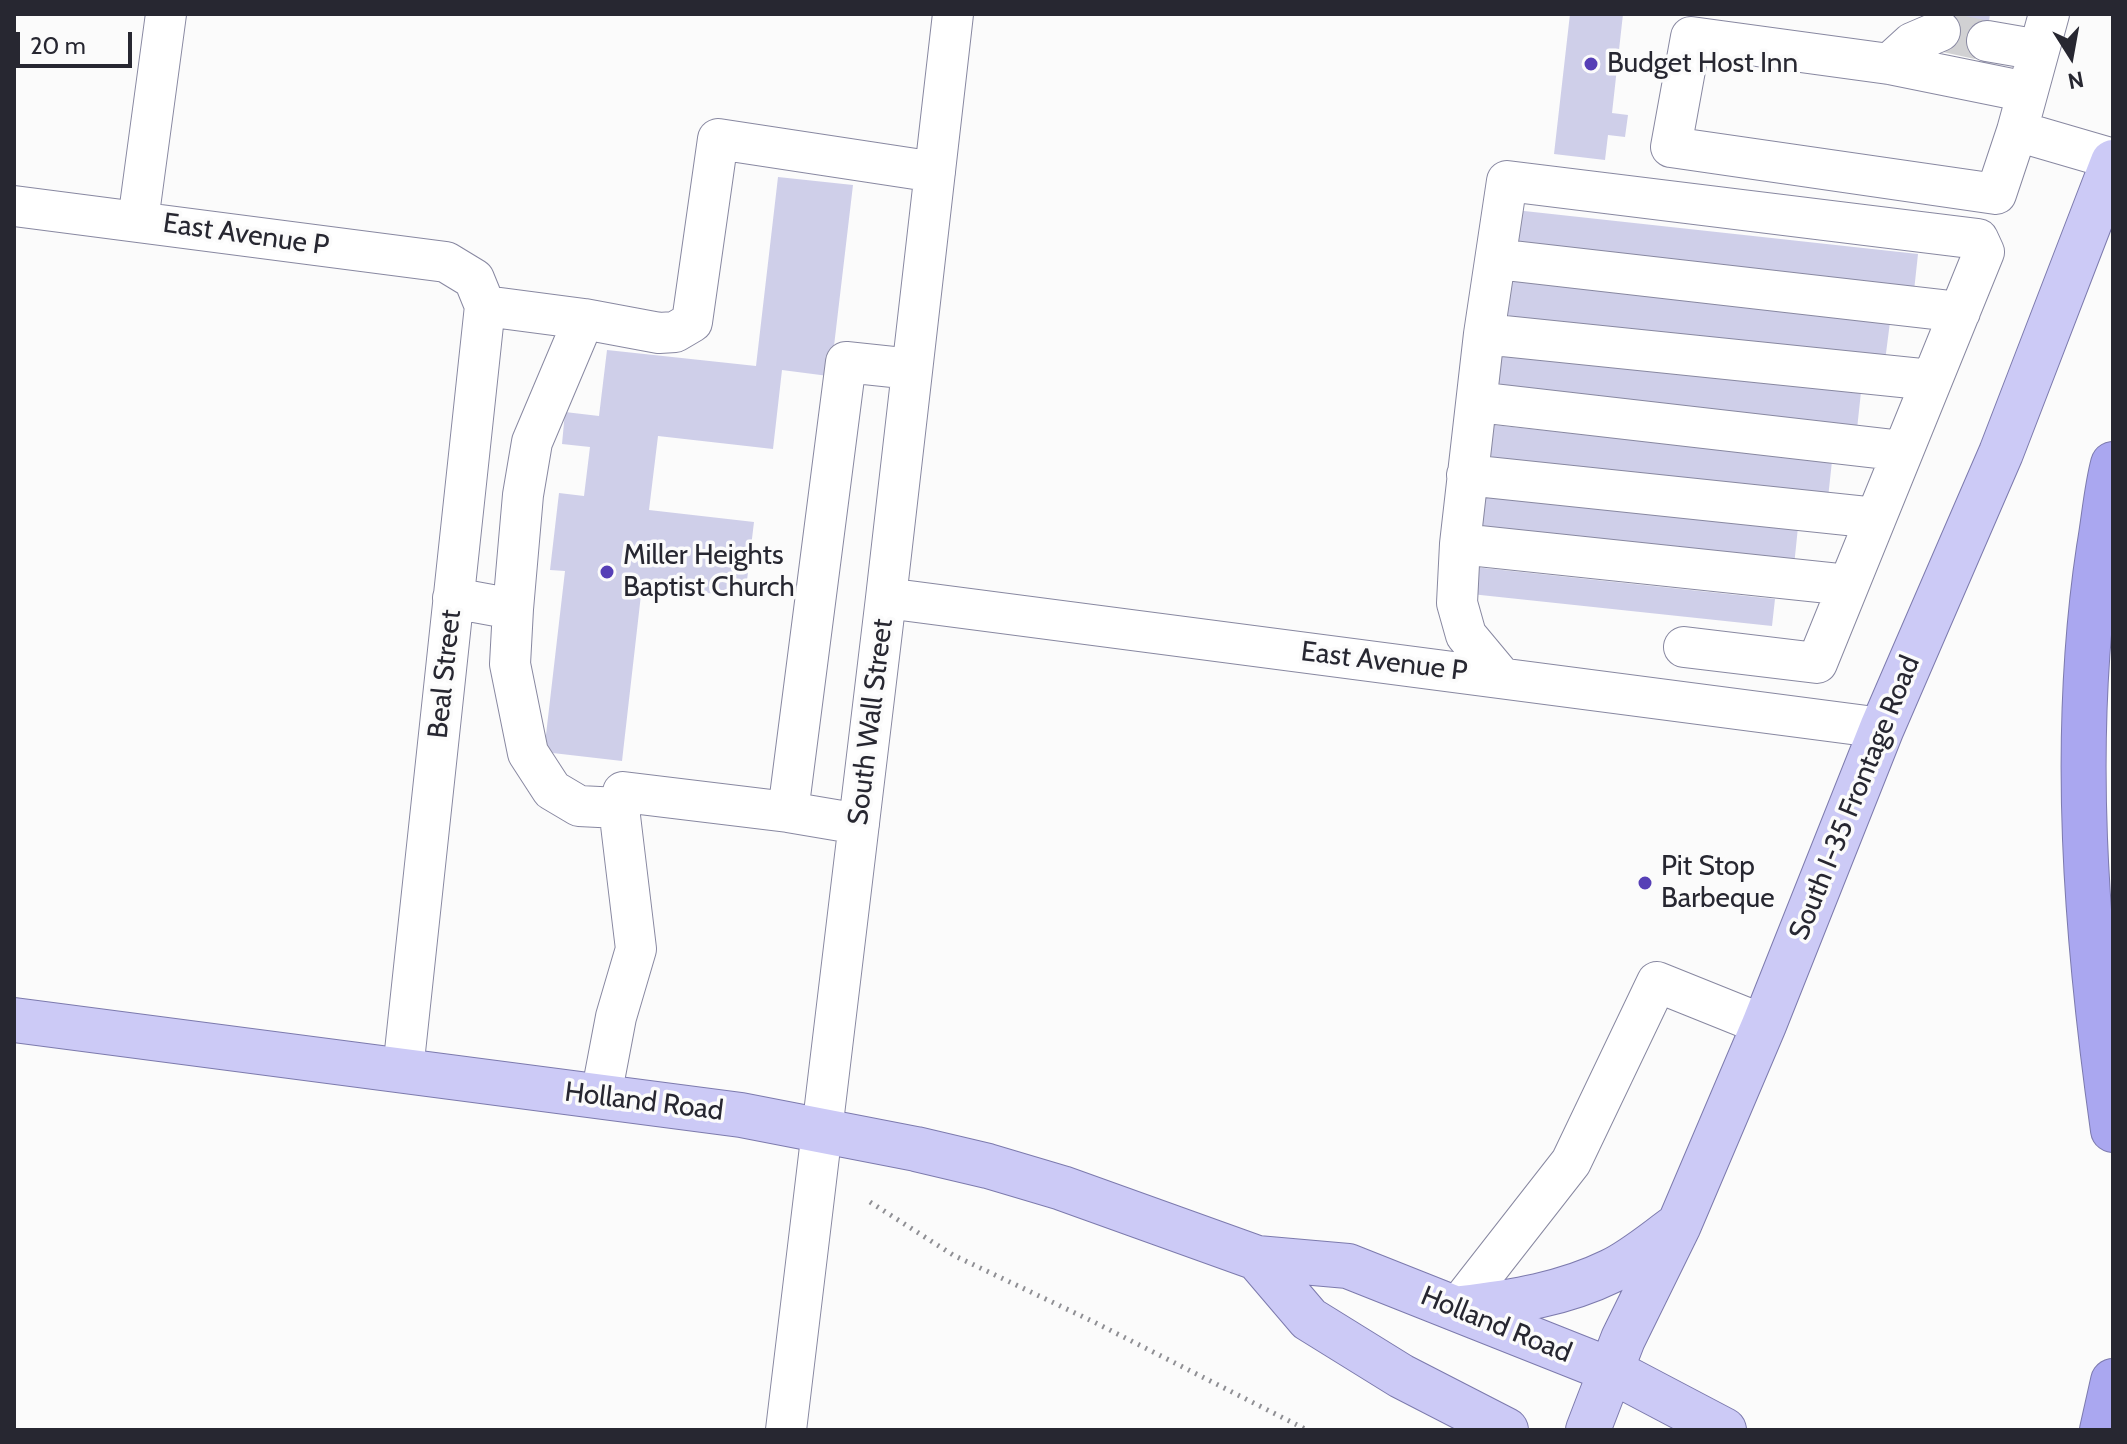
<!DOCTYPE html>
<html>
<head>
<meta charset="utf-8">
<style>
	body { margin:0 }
	#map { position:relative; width:2127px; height:1444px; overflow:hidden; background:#fbfbfb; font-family:Cabin,sans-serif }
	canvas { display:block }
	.frame { position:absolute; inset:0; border:16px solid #272731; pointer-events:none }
	.north { position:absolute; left:2031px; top:16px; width:80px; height:80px; -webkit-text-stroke:6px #fbfbfb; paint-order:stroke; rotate:169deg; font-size:22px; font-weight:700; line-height:32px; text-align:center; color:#272731 }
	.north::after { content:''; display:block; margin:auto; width:28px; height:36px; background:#272731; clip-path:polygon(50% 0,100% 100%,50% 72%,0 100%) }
	.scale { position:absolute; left:16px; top:32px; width:116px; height:36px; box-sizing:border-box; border:4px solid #272731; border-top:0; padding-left:10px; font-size:24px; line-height:28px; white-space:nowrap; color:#272731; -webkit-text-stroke:6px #fbfbfb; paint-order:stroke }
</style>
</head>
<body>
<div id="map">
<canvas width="2127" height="1444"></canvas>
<div class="frame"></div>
<div class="north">N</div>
<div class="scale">20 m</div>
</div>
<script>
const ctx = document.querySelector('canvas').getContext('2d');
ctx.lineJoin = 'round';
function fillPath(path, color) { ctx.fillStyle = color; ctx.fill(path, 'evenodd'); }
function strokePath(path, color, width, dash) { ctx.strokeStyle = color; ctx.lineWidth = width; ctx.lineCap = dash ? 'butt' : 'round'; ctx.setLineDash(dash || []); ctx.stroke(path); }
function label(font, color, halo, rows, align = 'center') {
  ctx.font = font + ' Cabin,sans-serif'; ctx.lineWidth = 7; ctx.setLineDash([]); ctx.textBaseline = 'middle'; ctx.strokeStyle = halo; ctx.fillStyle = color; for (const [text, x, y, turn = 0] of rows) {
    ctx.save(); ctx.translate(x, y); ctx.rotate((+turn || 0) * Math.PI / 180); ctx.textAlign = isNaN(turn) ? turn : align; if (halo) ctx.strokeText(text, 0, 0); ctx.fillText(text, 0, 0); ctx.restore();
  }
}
fillPath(new Path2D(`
	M1570,14H1623L1612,113L1628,115L1625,137L1608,135L1605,160L1554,154Z
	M1942,14H1990L1985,52L1938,47Z
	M778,177L853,185L834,346L839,347L836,377L782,370L773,449L658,436L649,510L754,522L745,597L642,586L622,761L544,752L565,571L550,570L559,493L584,496L590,447L562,444L565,412L599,416L607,350L756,366Z
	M1515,210L1918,254L1914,291L1511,248Z
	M1506,280L1890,322L1885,361L1502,321Z
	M1497,353L1861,392L1857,429L1493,389Z
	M1494,425L1832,461L1828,498L1490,463Z
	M1483,495L1798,527L1794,566L1479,534Z
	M1474,567L1775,599L1772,626L1471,594Z`), '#cfcfe9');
strokePath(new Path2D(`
	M1940,31L1987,41`), '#d1d1d3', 40, [40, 20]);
const minor = new Path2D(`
	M1987,41L2039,50
	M1889,64L1912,43L1940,31
	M2027,92L1889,64L1691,37L1671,147L1996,194L2017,131L2049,14
	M2017,131L2113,159
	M14,206L446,262L474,279L485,306L403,1070
	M138,221L166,14
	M1496,259L1960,312
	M485,306L584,319L532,442L523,495L513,609
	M584,319L659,333L675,332L692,322L718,139L935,172
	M1484,334L1931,380
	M1477,402L1903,451
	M1467,475L1876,518
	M1460,544L1848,585
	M453,598L513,609L510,664L528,753L552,790L579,806L619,808
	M886,598L1882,728
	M1501,677L1466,635L1457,603L1460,544L1484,334L1507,181L1978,239L1984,252L1817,663L1684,647
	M788,812L846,362L912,369
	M601,1096L616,1017L636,949L619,808L623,792L788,812L859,824
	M1457,1308L1571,1162L1657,982L1764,1025
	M786,1430L886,598L953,14`);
const major = new Path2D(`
	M14,1020L741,1115L916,1149L988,1166L1062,1188L1257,1258L1348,1266L1610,1370L1724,1430
	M1257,1258L1309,1319L1401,1376L1506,1430
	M1461,1308C1513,1302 1564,1294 1611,1271C1634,1260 1656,1241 1677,1226
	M1588,1430L1623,1339L1679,1225L1764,1025L1882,728L2001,453L2113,162`);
const highway = new Path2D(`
	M2113,464C2106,491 2104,520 2099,548C2070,740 2086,938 2113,1130
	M2102,1430L2113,1381`);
strokePath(minor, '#8888a1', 42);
strokePath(major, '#7c7aad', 46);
strokePath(highway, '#7c7aad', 46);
strokePath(new Path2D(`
	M870,1202L953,1255L1094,1322L1307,1430`), '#8f8f94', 5, [2, 6]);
strokePath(minor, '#fff', 40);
strokePath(major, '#cccaf6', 44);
strokePath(highway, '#aaa7f0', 44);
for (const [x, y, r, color] of [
	[1591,64,8,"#563fb6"],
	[607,572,8,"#563fb6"],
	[1645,883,8,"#563fb6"]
]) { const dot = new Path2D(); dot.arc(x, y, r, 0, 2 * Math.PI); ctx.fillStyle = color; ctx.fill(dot); strokePath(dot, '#fbfbfb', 3); }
label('28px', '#272731', '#fbfbfb', [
	["Budget Host Inn",1607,64],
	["Miller Heights",623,556],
	["Baptist Church",623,588],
	["Pit Stop",1661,867],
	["Barbeque",1661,899]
], 'left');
label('28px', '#272731', '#fbfbfb', [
	["East Avenue P",246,235,8],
	["East Avenue P",1384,662,7],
	["Beal Street",445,674,-84],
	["South Wall Street",871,722,-83],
	["South I-35 Frontage Road",1855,798,-68],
	["Holland Road",644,1102,7],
	["Holland Road",1496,1325,22]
]);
</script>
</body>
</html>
